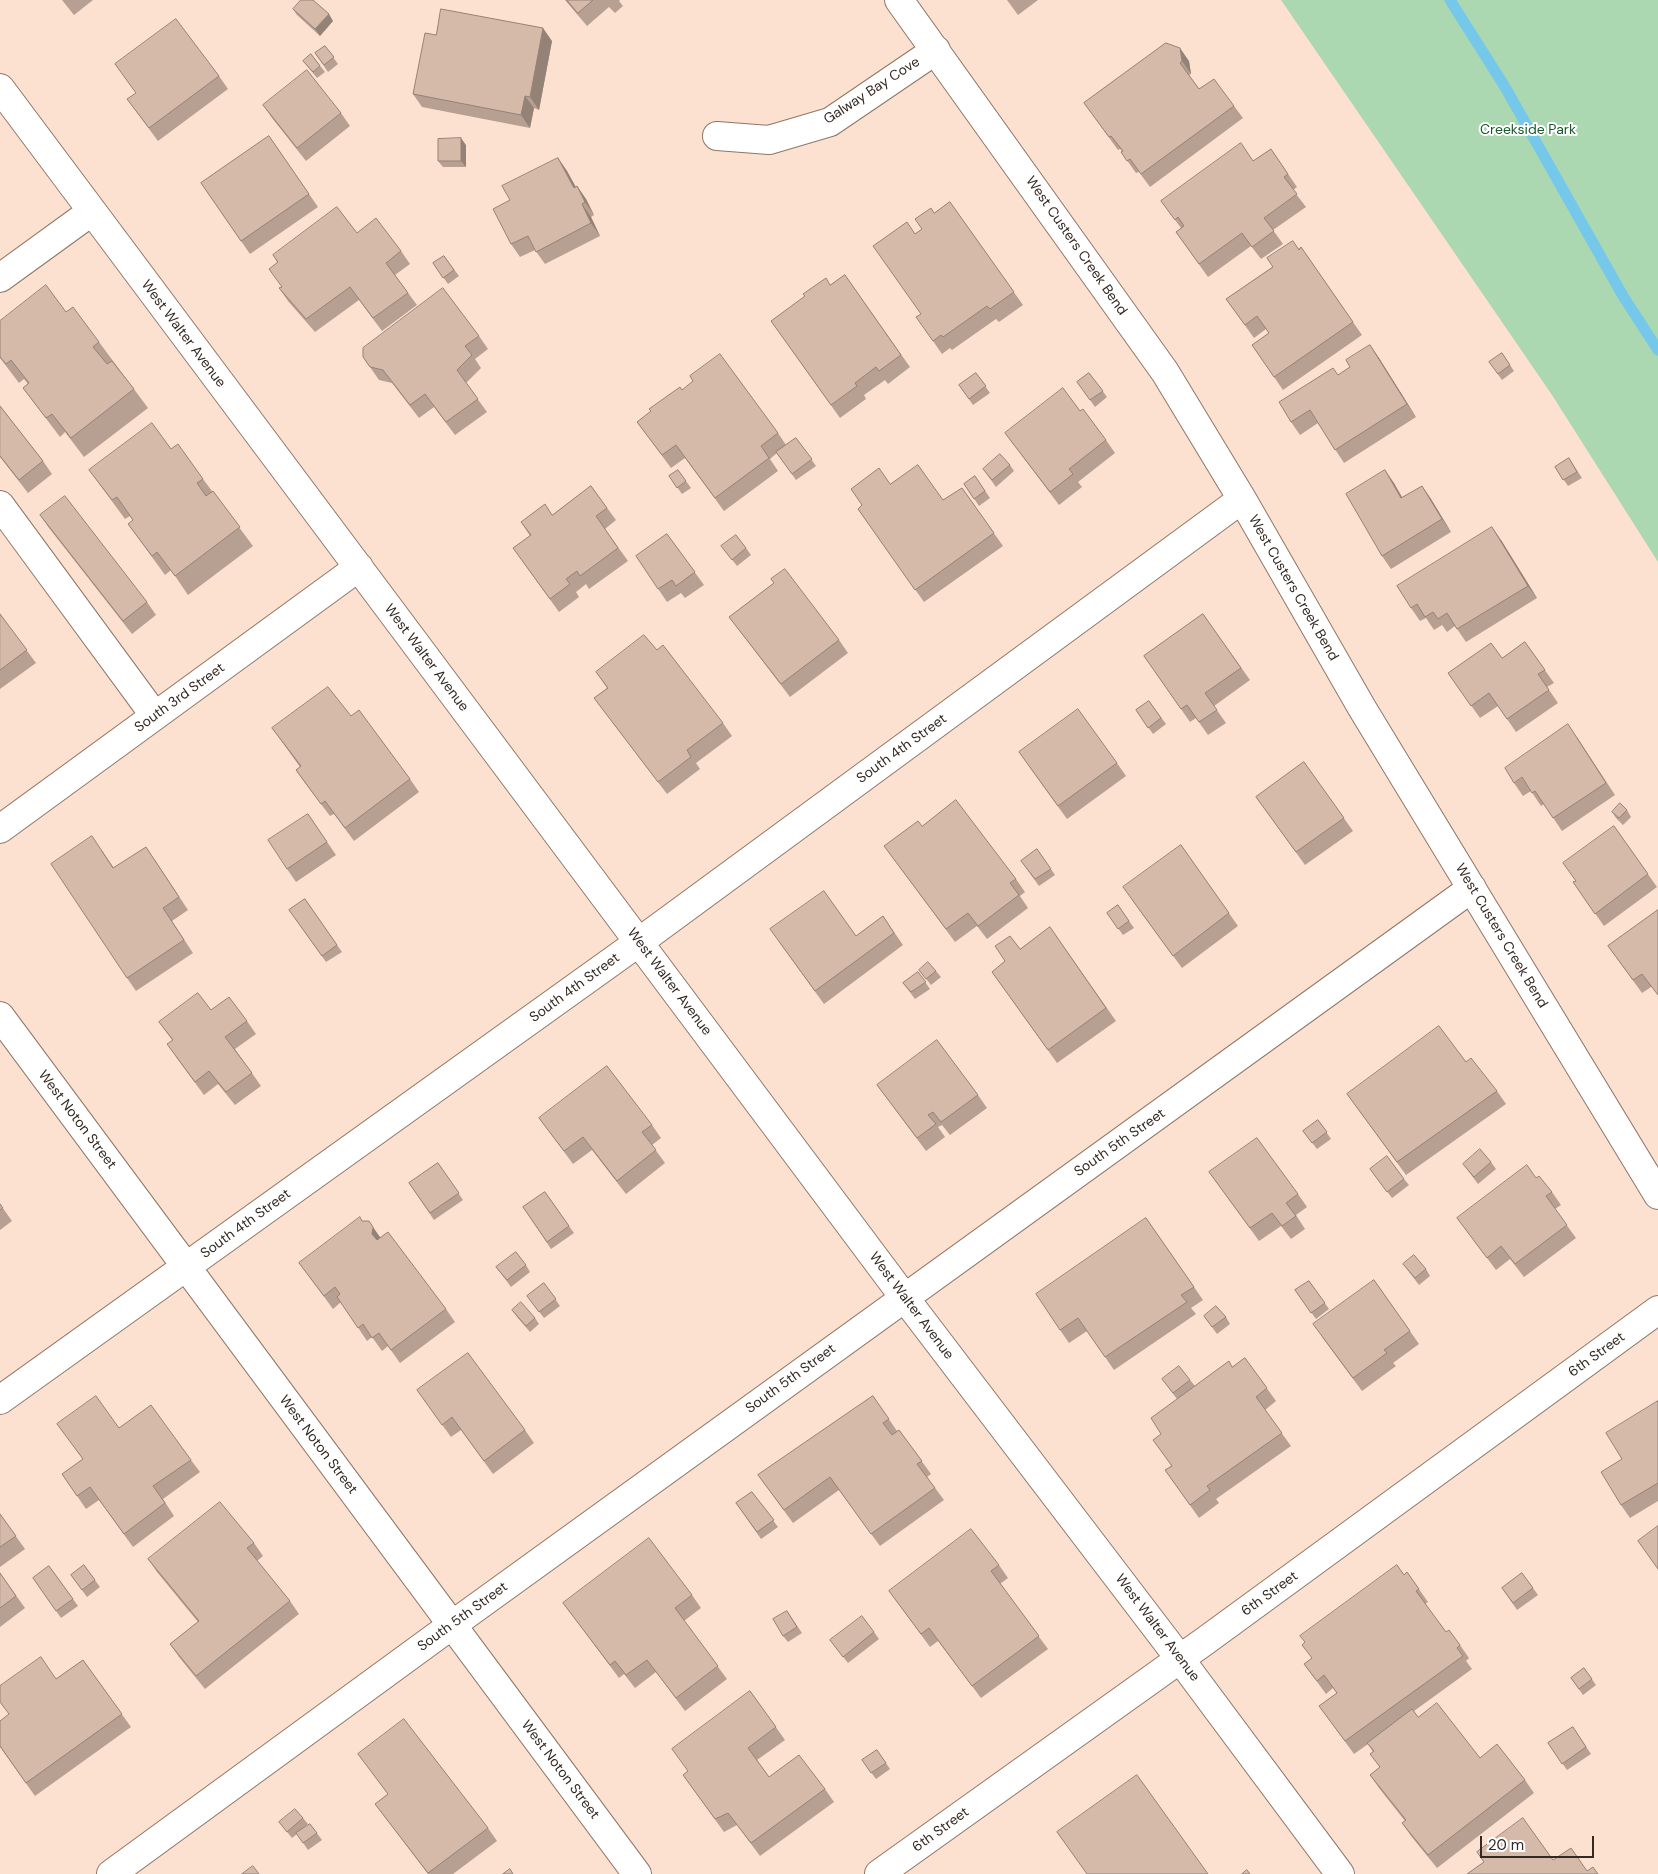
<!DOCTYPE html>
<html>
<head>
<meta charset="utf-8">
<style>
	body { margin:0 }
	#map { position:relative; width:1658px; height:1874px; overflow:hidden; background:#fde1d0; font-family:"DM Sans",sans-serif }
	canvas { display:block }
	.scale { position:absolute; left:1480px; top:1836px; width:114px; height:22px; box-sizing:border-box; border:2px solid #332923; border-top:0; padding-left:6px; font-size:15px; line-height:18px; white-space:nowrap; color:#332923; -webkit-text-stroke:4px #fff; paint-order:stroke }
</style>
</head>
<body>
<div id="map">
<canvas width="1658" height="1874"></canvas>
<div class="scale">20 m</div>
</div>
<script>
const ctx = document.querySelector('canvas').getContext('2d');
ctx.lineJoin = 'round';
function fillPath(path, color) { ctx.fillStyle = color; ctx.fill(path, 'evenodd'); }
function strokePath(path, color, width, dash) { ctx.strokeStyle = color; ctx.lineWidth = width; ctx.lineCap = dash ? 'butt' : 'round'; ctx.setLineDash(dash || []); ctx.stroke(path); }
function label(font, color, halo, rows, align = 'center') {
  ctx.font = font + ' "DM Sans",sans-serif'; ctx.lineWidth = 4; ctx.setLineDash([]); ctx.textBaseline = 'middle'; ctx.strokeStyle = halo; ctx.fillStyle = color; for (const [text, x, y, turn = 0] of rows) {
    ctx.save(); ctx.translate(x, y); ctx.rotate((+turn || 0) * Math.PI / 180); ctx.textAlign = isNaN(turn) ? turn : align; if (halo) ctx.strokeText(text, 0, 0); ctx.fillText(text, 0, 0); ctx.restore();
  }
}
fillPath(new Path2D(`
	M1281,0H1658V562L1552,395Z`), '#abd7b1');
strokePath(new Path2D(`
	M1450,0L1505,87L1623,296L1658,350`), '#76c8eb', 11);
const minor = new Path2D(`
	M899,0L1165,372L1242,499L1362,708L1658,1195
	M0,88L904,1297L1180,1659L1340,1874
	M717,136L769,140L830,122L936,50
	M0,278L91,212
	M0,505L155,716
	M0,829L359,567
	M0,1016L637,1874
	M0,1400L639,942L1242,499
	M111,1874L452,1625L1472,888
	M879,1874L1205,1641L1658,1310`);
strokePath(minor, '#8e7666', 30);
strokePath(minor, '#fff', 28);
fillPath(new Path2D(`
	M62,0H93L74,15Z
	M565,0H620L619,1L623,6L615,13L609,7L587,26Z
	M1007,0H1038L1018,15Z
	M293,9L333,21L320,36L297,15Z
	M436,35L552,41L539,110L534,108L530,128L422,107L413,94Z
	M1166,43L1189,61L1191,74L1189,75L1199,89L1234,106L1243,118L1150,187L1139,172L1136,173L1121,152L1122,151L1120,149L1118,150L1084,103Z
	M325,46L338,64L328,72L315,53Z
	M311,54L325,72L317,78L303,61Z
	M219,76L228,89L158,141L127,99Z
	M263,105L341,113L350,126L306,161L272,118Z
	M269,136L318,207L250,254L201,183Z
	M466,145V167H443L438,161Z
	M1271,149L1297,187L1293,190L1306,207L1273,230L1283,244L1261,259L1251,246L1208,277L1176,232L1181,228L1161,201L1253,161Z
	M558,158L567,171L576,187L577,186L586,199L594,215L591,217L600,236L545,264L535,250L520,257L511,244L510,200Z
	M950,202L1023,305L999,322L996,319L952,350L950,348L942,354L926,331L921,314L915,234L922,229L934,213Z
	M357,233L401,251L410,264L395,275L417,305L382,331L359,300L315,332L288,301L279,288L282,287L277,262L273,255Z
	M1301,247L1362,335L1283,390L1252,345L1269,333L1266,329L1254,338L1226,299Z
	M444,256L459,276L448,284L433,263Z
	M845,275L910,367L888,384L885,380L864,395L866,399L840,418L771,321L830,285Z
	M66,312L99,342L148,408L84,457L65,432L60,437L23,388L28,384L24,379L19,383L0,358V321Z
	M479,336L488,349L475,359L481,368L466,383L487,412L455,435L434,407L419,418L392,383L379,380L363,357Z
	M1370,345L1379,358L1416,417L1344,463L1318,423L1300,435L1291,422L1338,375L1350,367Z
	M1502,353L1514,371L1502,380L1489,362Z
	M976,373L990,393L973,405L959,385Z
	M1089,373L1107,397L1095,407L1077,382Z
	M682,390L778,433L786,445L796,438L816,466L796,480L777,453L770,459L778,471L724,511L685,458L671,468L637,422Z
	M0,406L43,461L52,474L28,493L0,457Z
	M1080,411L1106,440L1115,453L1078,482L1082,487L1059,505L1005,433Z
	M171,449L203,479L253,546L188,595L171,570L165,575L128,524L133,520L130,516L125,519L89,470Z
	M1569,458L1582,478L1568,486L1555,467Z
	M1010,465L1014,471L996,487L983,469Z
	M678,470L691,488L682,494L669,476Z
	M1385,470L1402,498L1422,486L1431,499L1451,532L1391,569L1382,556Z
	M975,476L990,498L979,506L964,484Z
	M890,484L943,500L962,488L1003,546L924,602L858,509Z
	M591,486L616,520L605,529L628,561L589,589L586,584L576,592L579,597L559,612L513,548L530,536L521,522L552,515Z
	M40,515L147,602L156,615L132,634L49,528Z
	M667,534L704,585L685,598L681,593L667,602L636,556Z
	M1501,540L1537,598L1466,642L1455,626L1447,632L1442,625L1434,630L1426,618L1420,621L1411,608Z
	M746,548L751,555L737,566L726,552Z
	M774,583L839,640L848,653L790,697L729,617Z
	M0,614L36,663L0,689Z
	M1203,614L1250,680L1214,706L1226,723L1208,735L1196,718L1190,722L1144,656Z
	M1525,642L1554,683L1547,687L1558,703L1516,732L1498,706L1480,718L1448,673L1502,658Z
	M657,650L723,723L732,736L696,763L700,769L667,794L594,698L607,688L596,672Z
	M1149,701L1166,724L1153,734L1136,710Z
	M351,716L410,779L419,792L354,841L334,814L330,816L305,783L296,770L300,767L272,728Z
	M1577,737L1615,795L1562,831L1544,804L1541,806L1531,791L1523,796L1514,783Z
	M1304,762L1353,831L1305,865L1256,797Z
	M1117,763L1126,776L1067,819L1028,765Z
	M1627,810L1631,817L1623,825L1616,818L1612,812Z
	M308,814L336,855L296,882L287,869Z
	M922,826L1016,879L1025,892L1020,896L1028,908L987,939L977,926L955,942L884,846Z
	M1614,826L1657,887L1604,926L1573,882L1575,881Z
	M1181,845L1238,926L1182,968L1132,900Z
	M101,849L114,868L155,860L188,910L172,921L193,953L136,991L127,978Z
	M1037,849L1055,875L1039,886L1021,861Z
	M305,899L342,952L326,962L289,910Z
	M1118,905L1134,928L1123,935L1107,913Z
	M1658,910L1651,987L1642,993L1608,946Z
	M883,916L903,945L824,1004L779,942L856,936Z
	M1050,927L1116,1021L1057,1063L992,972L1005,961L1020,949Z
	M919,970L936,971L941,977L931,985Z
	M918,972L930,989L915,999L903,983Z
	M211,1010L247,1021L256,1034L235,1049L261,1086L235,1105L218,1084L204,1095L176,1057L172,1040L159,1022Z
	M1466,1062L1497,1091L1506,1104L1406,1175L1347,1094Z
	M877,1085L978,1095L987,1108L950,1135L942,1125L938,1127L945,1137L926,1151Z
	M539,1118L652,1125L661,1138L652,1145L665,1163L626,1194L592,1150L573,1164Z
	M1318,1120L1331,1139L1317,1149L1303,1131Z
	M1491,1162L1496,1169L1478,1184L1463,1164Z
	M438,1163L463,1200L434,1220L409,1183Z
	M1370,1169L1404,1179L1409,1185L1392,1198Z
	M1209,1172L1298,1194L1307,1207L1296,1215L1305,1229L1291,1239L1281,1226L1259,1241Z
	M1536,1178L1552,1192L1561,1205L1555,1209L1576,1238L1524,1277L1510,1259L1496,1270L1457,1218Z
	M545,1192L574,1233L551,1249L523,1207Z
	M0,1204L12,1221L0,1230Z
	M1146,1218L1203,1300L1191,1308L1196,1314L1114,1370L1087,1331L1069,1343L1060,1330Z
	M363,1221L380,1237L446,1309L455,1322L400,1363L388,1346L382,1351L372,1337L367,1341L341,1302L333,1309L299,1263Z
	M1403,1264L1426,1269L1430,1276L1419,1285Z
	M526,1265L530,1272L511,1287L496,1267Z
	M1374,1280L1419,1344L1393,1363L1396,1366L1362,1391L1322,1337Z
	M1309,1281L1329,1309L1316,1319L1295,1290Z
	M544,1283L560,1306L544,1318L527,1296Z
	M512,1310L535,1318L539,1324L530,1332L517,1317Z
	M1204,1316L1226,1317L1230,1324L1217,1334Z
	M1245,1358L1276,1401L1265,1410L1291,1446L1216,1499L1219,1503L1199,1518L1165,1470L1171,1466L1161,1434L1177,1399L1162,1379L1190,1380L1195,1386L1232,1367Z
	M417,1390L525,1430L534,1443L493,1474L461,1430L451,1437Z
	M873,1396L897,1431L899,1430L931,1474L927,1477L944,1500L880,1546L839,1490L793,1523L758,1475Z
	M1658,1401V1501L1630,1518L1621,1505L1622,1459Z
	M57,1424L119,1428L191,1460L200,1472L163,1499L174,1516L133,1547L99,1500L86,1509L62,1474L83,1459Z
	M752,1492L778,1527L761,1539L736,1503Z
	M0,1514L25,1549L0,1567Z
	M254,1543L263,1556L257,1561L290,1601L299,1614L205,1689L179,1657L170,1644L198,1622L157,1572L148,1559Z
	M84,1565L100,1587L87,1597L71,1575Z
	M999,1565L1008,1578L1000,1584L1048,1649L981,1698L938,1641L930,1647L889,1591Z
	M49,1566L78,1606L61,1618L33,1578Z
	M1407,1572L1428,1602L1425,1604L1446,1632L1460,1645L1469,1658L1466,1661L1472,1669L1414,1711L1418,1717L1480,1758L1525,1780L1534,1793L1437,1868L1411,1836L1402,1823L1405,1821L1379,1788L1370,1775L1380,1767L1370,1754L1373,1752L1368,1744L1354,1754L1319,1706L1337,1693L1333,1688L1326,1694L1304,1664L1311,1659Z
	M0,1573L25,1608L0,1627Z
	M1522,1573L1538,1595L1517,1610L1502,1588Z
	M692,1595L701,1608L684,1621L727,1679L685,1711L656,1672L635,1688L624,1674L619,1678L563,1603Z
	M787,1611L802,1633L788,1642L783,1636Z
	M874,1632L879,1639L848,1663L830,1640Z
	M83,1660L131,1727L35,1796L0,1747L9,1714L56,1679Z
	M1584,1668L1596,1685L1583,1695L1571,1678Z
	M750,1691L785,1740L757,1760L769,1777L825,1789L834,1802L760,1856L737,1825L724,1832L683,1775L688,1771Z
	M1573,1727L1591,1754L1567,1770L1548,1743Z
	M877,1750L890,1769L876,1779L862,1760Z
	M358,1754L488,1828L497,1841L453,1874H428L375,1804L388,1794Z
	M303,1818L308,1824L300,1831L310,1824L322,1840L308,1850L297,1834L292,1838L279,1822Z`), '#b7a091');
fillPath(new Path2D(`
	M329,14L333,21L320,36L315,29Z
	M543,28L552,41L539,110L530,97Z
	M1180,48L1189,61L1191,74L1182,61Z
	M525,96L534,108L530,128L521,115Z
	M461,138L466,145V167L461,161Z
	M558,158L567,171L583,201L574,188Z
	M577,186L586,199L594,215L585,202Z
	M582,204L591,217L600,236L591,223Z
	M1370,345L1379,358L1416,417L1407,404Z
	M1385,470L1394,483L1410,511L1401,498Z
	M1422,486L1431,499L1451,532L1442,519Z
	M1492,527L1501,540L1537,598L1528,586Z
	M373,1227L382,1240L381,1247L372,1234Z`), '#958276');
const building = new Path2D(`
	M301,0H313L329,14L315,29L293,9Z
	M567,0H593L578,13Z
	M441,9L543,28L530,97L525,96L521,115L413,94L425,33L436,35Z
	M176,19L219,76L149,128L127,99L136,93L115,64Z
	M1166,43L1180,48L1182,61L1180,63L1199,89L1214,79L1234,106L1141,174L1130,159L1127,161L1121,152L1123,151L1111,136L1109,137L1084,103Z
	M325,46L334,57L324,65L315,53Z
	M311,54L320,66L313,72L303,61Z
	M307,70L341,113L297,148L263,105Z
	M269,136L309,194L241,241L201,183Z
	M461,138V161H438V139Z
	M1241,143L1253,161L1271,149L1288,174L1284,177L1297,194L1264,218L1274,231L1252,247L1242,233L1199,264L1176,232L1184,226L1178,217L1175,220L1161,201Z
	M558,158L574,188L577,186L585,202L582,204L591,223L536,252L528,236L511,244L493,209L510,200L502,186Z
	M950,202L1014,292L990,309L987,306L943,337L941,335L933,341L916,317L921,314L873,246L907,222L915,234L922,229L915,219L931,208L934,213Z
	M337,207L357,233L376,218L401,251L386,263L408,293L373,318L350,287L306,319L279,288L282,287L269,269L278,262L273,255Z
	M1293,241L1299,250L1301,247L1353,322L1274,377L1252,345L1269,333L1257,316L1245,325L1226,299L1273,267L1267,258Z
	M444,256L454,270L443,278L433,263Z
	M845,275L901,355L879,371L876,367L855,383L857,386L831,405L771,321L805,296L803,294L826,278L830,285Z
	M46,285L66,312L73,307L99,342L93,347L107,364L112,361L134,389L71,438L52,414L46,418L23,388L29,383L11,360L6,364L0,357V321Z
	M443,288L479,336L465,346L472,355L457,370L478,399L446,422L425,394L410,405L383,370L370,367L363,357V348Z
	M1370,345L1407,404L1335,450L1310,410L1291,422L1279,402L1333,368L1338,375L1350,367L1346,360Z
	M1502,353L1510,365L1498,374L1489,362Z
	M720,354L778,433L761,446L769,458L715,498L676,445L662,455L637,422L651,411L649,409L680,387L682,390L693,381L690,376Z
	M976,373L986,386L969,399L959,385Z
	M1089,373L1103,391L1090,400L1077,382Z
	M1063,388L1080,411L1083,409L1106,440L1069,469L1073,474L1050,492L1005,433Z
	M0,406L43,461L19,480L0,456Z
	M152,423L171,449L178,444L203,479L197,483L206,496L213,491L240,527L175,576L157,552L152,556L128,524L133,520L117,497L112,500L89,470Z
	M796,438L812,459L792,474L776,452Z
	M1000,454L1010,465L992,480L983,469Z
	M1569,458L1577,472L1563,480L1555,467Z
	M918,465L943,500L962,488L994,533L915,590L858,509L862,505L851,489L879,468L890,484Z
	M678,470L686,481L677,488L669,476Z
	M1385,470L1401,498L1422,486L1442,519L1382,556L1346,494Z
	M975,476L985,491L974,499L964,484Z
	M591,486L607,508L596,516L618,548L580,576L577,571L566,579L570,584L550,599L513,548L531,535L521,522L545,504L552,515Z
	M65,496L147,602L123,621L40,515Z
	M1492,527L1528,586L1457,629L1447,613L1438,619L1433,612L1425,617L1417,604L1411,608L1397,586Z
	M667,534L695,572L676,586L672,580L658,589L636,556Z
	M736,535L746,548L732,560L721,546Z
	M785,569L839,640L781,684L729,617L774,583L771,579Z
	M0,614L27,650L0,670Z
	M1203,614L1241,668L1205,693L1217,710L1199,722L1187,705L1181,709L1144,656Z
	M644,635L657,650L663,645L723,723L687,750L691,757L658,782L594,698L608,688L596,672Z
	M1525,642L1545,670L1538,674L1549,690L1507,719L1489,693L1471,706L1448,673L1491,643L1502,658Z
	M328,687L351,716L359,710L410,779L345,828L325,801L321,804L296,770L301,766L272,728Z
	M1149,701L1161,718L1148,728L1136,710Z
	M1078,709L1117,763L1058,806L1019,752Z
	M1568,724L1606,783L1553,818L1535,791L1532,793L1522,777L1514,783L1505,768Z
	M1304,762L1344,818L1296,852L1256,797Z
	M956,800L1016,879L1010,883L1019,895L978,926L968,913L946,929L884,846L918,821L922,826Z
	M1620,803L1627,810L1619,818L1612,812Z
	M308,814L327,842L287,869L268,840Z
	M1614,826L1648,874L1595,914L1573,882L1576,881L1563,863Z
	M92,836L113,868L146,847L179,897L163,908L184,940L127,978L51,864Z
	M1181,845L1229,913L1173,956L1123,887Z
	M1037,849L1051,869L1035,879L1021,861Z
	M824,891L856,936L883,916L894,933L815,991L770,929Z
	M305,899L337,945L322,956L289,910Z
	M1118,905L1129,921L1118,929L1107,913Z
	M1658,910V995L1642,974L1633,980L1608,946Z
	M1050,927L1106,1008L1048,1050L992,972L1005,961L995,946L1010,936L1020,949Z
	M928,962L936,971L926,979L919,970Z
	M918,972L926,982L911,992L903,983Z
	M198,993L211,1010L229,997L247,1021L225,1037L252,1073L226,1092L209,1071L195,1082L167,1044L173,1040L159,1022Z
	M1439,1026L1466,1062L1471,1058L1497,1091L1397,1162L1347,1094Z
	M937,1040L978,1095L941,1122L933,1112L928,1115L936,1124L917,1138L877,1085Z
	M607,1066L652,1125L642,1132L656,1150L617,1181L583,1137L564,1151L539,1118Z
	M1318,1120L1327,1132L1312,1143L1303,1131Z
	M1257,1138L1298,1194L1286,1203L1296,1216L1282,1226L1272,1213L1250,1228L1209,1172Z
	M1480,1149L1491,1162L1474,1177L1463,1164Z
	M1387,1156L1404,1179L1387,1192L1370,1169Z
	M438,1163L459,1193L430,1213L409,1183Z
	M1527,1165L1536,1178L1539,1176L1552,1192L1546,1196L1567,1225L1515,1264L1501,1246L1487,1258L1457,1218Z
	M545,1192L569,1226L547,1242L523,1207Z
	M0,1204L3,1208L0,1210Z
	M360,1217L362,1221H369L373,1227L372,1234L377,1240L388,1232L446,1309L391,1350L379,1333L372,1338L363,1324L358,1328L337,1297L340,1294L335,1287L324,1296L299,1263Z
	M1146,1218L1194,1287L1181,1295L1187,1302L1105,1357L1078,1318L1060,1330L1036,1294Z
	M516,1252L526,1265L507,1280L496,1267Z
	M1414,1255L1426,1269L1415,1278L1403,1264Z
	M1374,1280L1410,1331L1384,1350L1387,1353L1353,1378L1313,1324Z
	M1309,1281L1325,1303L1311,1313L1295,1290Z
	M544,1283L556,1299L539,1312L527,1296Z
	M521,1302L535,1318L526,1326L512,1310Z
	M1216,1306L1226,1317L1212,1327L1204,1316Z
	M468,1353L525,1430L484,1461L452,1417L442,1425L417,1390Z
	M1245,1358L1267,1388L1256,1397L1282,1433L1207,1486L1210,1490L1190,1505L1165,1470L1172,1466L1153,1440L1161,1434L1151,1418L1229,1361L1232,1367Z
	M1179,1366L1190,1380L1173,1393L1162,1379Z
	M96,1396L119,1428L151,1405L191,1460L153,1486L165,1503L124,1534L90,1487L77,1496L62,1474L83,1459L57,1424Z
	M873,1396L889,1419L883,1423L892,1435L899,1430L922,1461L917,1464L935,1488L871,1534L830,1477L784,1510L758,1475Z
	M1658,1401V1483L1621,1505L1601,1472L1622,1459L1606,1433Z
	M752,1492L774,1520L757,1532L736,1503Z
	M220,1502L254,1543L247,1548L290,1601L196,1676L170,1644L199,1621L148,1559Z
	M0,1514L16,1536L0,1547Z
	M1658,1526V1569L1638,1541Z
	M971,1529L999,1565L991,1571L1039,1636L972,1686L929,1628L921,1634L889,1591Z
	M649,1538L692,1595L675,1608L718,1666L676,1698L647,1660L626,1675L615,1661L610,1665L563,1603Z
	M84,1565L95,1580L82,1590L71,1575Z
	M1397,1565L1404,1575L1407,1572L1419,1589L1416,1591L1446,1632L1449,1630L1460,1645L1457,1648L1463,1656L1345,1741L1319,1706L1337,1693L1324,1675L1317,1681L1304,1664L1312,1658L1302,1645L1305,1642L1300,1636Z
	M49,1566L73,1599L56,1611L33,1578Z
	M0,1573L16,1596L0,1608Z
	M1522,1573L1533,1588L1513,1603L1502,1588Z
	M787,1611L797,1627L783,1636L773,1619Z
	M862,1616L874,1632L843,1657L830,1640Z
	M41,1657L56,1679L83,1660L122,1714L26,1783L0,1746V1721L9,1714L0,1702V1686Z
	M1584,1668L1592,1679L1579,1689L1571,1678Z
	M750,1691L776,1727L748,1748L769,1777L799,1755L825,1789L751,1843L728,1813L715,1819L683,1775L688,1771L672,1749Z
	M1437,1703L1480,1758L1497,1744L1525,1780L1428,1855L1402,1823L1406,1820L1370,1775L1380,1767L1370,1754L1374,1751L1367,1743L1412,1709L1418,1717Z
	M404,1719L488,1828L428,1873L375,1804L388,1794L358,1754Z
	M1573,1727L1586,1747L1562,1764L1548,1743Z
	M877,1750L886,1763L871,1773L862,1760Z
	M1137,1775L1208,1874H1087L1057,1832Z
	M295,1809L303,1818L287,1832L279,1822Z
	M1523,1818L1553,1860L1571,1848L1587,1871L1593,1867L1598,1874H1467L1484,1862L1477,1852Z
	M310,1824L317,1833L303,1843L296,1833Z
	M253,1866L259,1874H242Z
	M510,1869L513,1874H503Z
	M1247,1870L1250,1874H1242Z`);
fillPath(building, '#d5baa9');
strokePath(building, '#958276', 1);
label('14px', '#332923', '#fff', [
	["Galway Bay Cove",872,91,-33],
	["West Custers Creek Bend",1076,246,55],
	["West Walter Avenue",183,334,53],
	["West Custers Creek Bend",1293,588,60],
	["West Walter Avenue",426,658,53],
	["South 3rd Street",180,698,-36],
	["South 4th Street",902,749,-36],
	["West Custers Creek Bend",1501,936,59],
	["West Walter Avenue",669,982,53],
	["South 4th Street",575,988,-36],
	["West Noton Street",77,1120,53],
	["South 5th Street",1120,1143,-35],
	["South 4th Street",246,1224,-36],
	["West Walter Avenue",911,1306,53],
	["6th Street",1597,1355,-36],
	["South 5th Street",791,1379,-36],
	["West Noton Street",318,1445,53],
	["6th Street",1270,1594,-36],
	["South 5th Street",463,1617,-36],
	["West Walter Avenue",1157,1628,53],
	["West Noton Street",560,1770,53],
	["6th Street",941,1830,-36]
]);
label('14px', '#175829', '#fff', [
	["Creekside Park",1528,130]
]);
</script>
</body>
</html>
